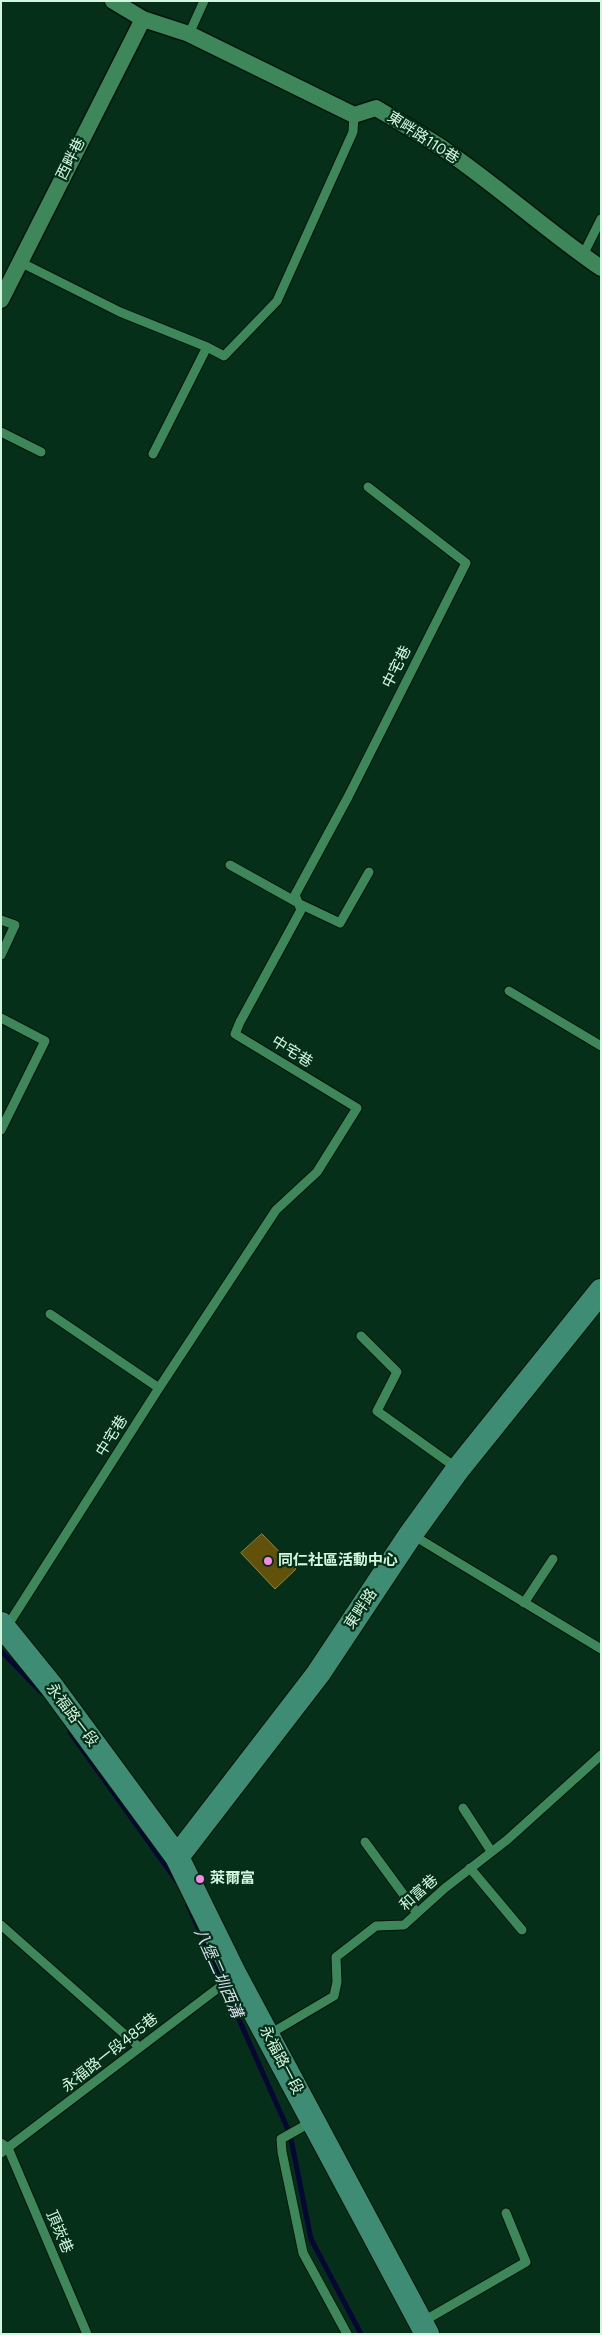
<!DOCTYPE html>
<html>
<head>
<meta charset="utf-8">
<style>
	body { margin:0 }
	#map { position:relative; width:602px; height:2335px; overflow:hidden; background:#052f19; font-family:Figtree,sans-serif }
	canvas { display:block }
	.frame { position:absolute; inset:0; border:2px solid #d2f7de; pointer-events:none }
</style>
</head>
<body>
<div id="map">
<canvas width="602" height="2335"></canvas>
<div class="frame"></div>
</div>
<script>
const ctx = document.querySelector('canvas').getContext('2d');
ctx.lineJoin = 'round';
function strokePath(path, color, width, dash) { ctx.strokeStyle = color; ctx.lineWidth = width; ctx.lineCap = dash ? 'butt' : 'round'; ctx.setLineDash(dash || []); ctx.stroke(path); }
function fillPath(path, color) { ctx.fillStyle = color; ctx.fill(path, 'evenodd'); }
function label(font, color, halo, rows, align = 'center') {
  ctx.font = font + ' Figtree,"Noto Sans TC",sans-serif'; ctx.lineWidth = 4.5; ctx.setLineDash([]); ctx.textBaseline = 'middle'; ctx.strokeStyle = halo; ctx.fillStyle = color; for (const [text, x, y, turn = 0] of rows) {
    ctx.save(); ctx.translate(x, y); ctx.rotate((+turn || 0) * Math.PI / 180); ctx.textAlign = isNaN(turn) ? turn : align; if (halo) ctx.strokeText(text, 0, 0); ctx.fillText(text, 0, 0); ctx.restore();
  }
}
strokePath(new Path2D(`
	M1,1651L42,1693
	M70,1732L176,1880
	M188,1905L290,2134L311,2239L361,2334`), '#080634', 5);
const building = new Path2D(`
	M262,1534L296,1569L275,1589L241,1553Z`);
fillPath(building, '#61510b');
strokePath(building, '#9c8738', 1);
const lane = new Path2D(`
	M189,34L204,1
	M583,255L601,219
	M20,262L120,312L207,347L153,454
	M207,347L224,356L277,301L353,132L354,115
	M1,432L41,452
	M230,865L300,904L340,923L369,872
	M1,920L15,925L1,955
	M509,991L601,1046
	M1,1018L45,1041L1,1130
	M50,1314L159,1388
	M361,1336L397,1372L377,1411L458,1469
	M411,1534L601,1649
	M524,1603L553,1559
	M6,1628L159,1388L276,1210L317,1172L357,1108L235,1034L240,1022L301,910L295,895L348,797L466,563L368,487
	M463,1808L491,1851
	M365,1842L417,1913
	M470,1868L522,1930
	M1,1925L139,2047
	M268,2035L334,1996L337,1982L336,1957L376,1926L404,1925L445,1888L507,1840L601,1755
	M313,2121L281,2139L282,2152L303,2253L347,2334
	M1,2143L8,2148L87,2334
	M1,2153L234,1976
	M422,2322L526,2262L506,2213`);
const street = new Path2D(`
	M113,1L143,19L189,34L354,115L376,108C399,122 423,135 445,150C499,187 547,231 601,268
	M1,300L143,19`);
const secondary = new Path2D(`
	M1,1624L52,1687L177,1857L235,1975L427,2334
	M177,1857L318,1674L411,1534L458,1469L601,1291`);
strokePath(lane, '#011508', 11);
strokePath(street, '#011508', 19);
strokePath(secondary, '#011508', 26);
strokePath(lane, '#3d875b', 9);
strokePath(street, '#3d875b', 16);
strokePath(secondary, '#3d8c73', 24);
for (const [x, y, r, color] of [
	[268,1561,5,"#fc86e4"],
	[200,1879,5,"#fc86e4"]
]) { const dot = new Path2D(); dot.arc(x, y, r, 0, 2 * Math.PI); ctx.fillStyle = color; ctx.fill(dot); strokePath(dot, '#052f19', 2); }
label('15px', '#d2f7de', '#052f19', [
	["東畔路110巷",423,138,33],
	["西畔巷",71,159,-63],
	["中宅巷",397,667,-63],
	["中宅巷",292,1052,32],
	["中宅巷",112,1436,-58],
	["東畔路",361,1609,-56],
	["永福路一段",72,1715,53],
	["和富巷",419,1893,-42],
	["永福路一段485巷",110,2053,-38],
	["永福路一段",281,2060,62],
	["頂崁巷",59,2232,67]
]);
label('bold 15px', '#d2f7de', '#052f19', [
	["同仁社區活動中心",278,1561],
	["萊爾富",210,1879]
], 'left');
label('italic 16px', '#dbdff0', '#052f19', [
	["八堡二圳西溝",218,1973,66]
]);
</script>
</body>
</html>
